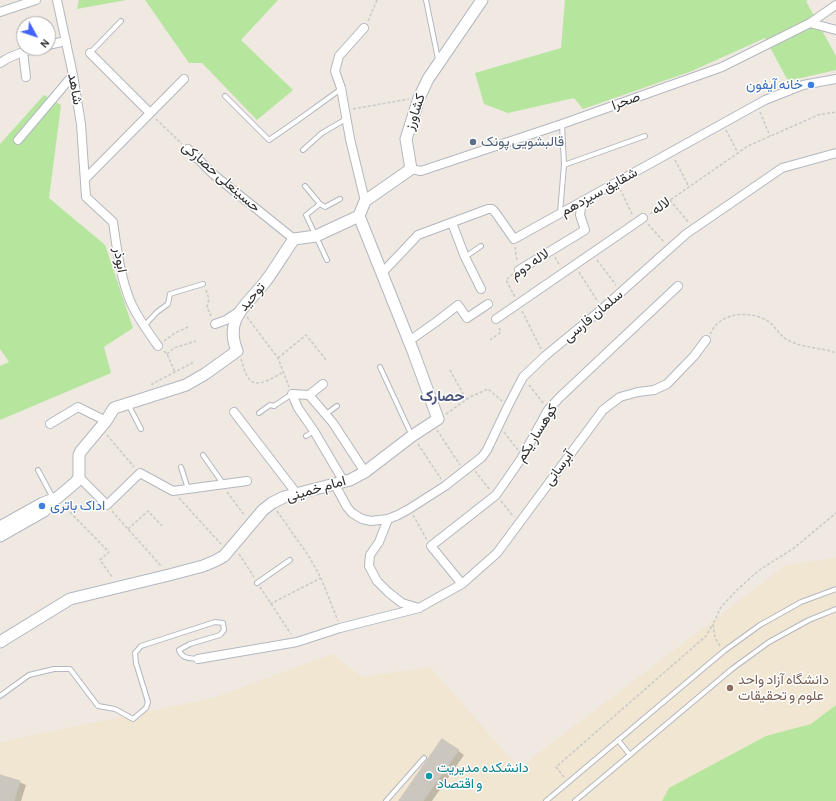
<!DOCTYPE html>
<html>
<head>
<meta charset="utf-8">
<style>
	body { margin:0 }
	#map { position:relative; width:836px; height:801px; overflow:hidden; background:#efe9e1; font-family:"Alegreya Sans",sans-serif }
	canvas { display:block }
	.north { position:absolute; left:16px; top:16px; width:40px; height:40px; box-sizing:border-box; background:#fff; border:1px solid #ababab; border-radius:50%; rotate:130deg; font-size:11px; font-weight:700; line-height:16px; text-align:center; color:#2e2e2e }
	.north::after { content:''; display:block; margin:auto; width:14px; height:18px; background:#4264fb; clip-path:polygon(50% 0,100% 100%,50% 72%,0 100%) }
</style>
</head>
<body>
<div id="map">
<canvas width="836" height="801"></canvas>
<div class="north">N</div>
</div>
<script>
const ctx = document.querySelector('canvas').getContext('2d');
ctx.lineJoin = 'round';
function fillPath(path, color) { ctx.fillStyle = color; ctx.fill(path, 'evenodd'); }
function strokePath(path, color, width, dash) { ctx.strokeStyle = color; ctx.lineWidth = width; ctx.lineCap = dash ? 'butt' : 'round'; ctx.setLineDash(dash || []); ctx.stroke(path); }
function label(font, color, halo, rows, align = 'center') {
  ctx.font = font + ' "Alegreya Sans",Vazirmatn,sans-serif'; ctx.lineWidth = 3; ctx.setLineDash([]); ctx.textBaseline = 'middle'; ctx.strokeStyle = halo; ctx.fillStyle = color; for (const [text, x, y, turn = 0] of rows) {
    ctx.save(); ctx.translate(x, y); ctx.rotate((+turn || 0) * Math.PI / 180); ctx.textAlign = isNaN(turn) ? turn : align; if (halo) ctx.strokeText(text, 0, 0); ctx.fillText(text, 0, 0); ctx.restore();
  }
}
fillPath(new Path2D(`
	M836,558V801H0V742L213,698L332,654L362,677L430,667L519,768L786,565Z`), '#f0e6d1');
fillPath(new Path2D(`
	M79,0H126L77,9Z
	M145,0H278L241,40L293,90L257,120L202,63H189Z
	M565,0H808L806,1L836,56V70L788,81L765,38L692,71L583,109L574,98L508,113L484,104L475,73L561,48Z
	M44,95L61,105L49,198L105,245L133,328L104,347L111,373L0,420V366L9,362L0,349V144Z
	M836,705V801H662L669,788L766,736L811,724Z`), '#b6e59e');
fillPath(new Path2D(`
	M449,744L464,755L432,801H400Z
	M0,776L19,782L26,785L21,801H0Z`), '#0003');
const building = new Path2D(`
	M442,739L459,750L423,801H399Z
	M0,775L20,781L14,801H0Z`);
fillPath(building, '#cbc7bf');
strokePath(building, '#cbc5ba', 1);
const lane = new Path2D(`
	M426,0L438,59
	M90,53L121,21
	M225,96L269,140L298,120L341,89
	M303,150L322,133L346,119
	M564,165L645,136
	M305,186L320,204L306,215L327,260
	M320,204L325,207L340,199
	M560,213L564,165L562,124
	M465,257L481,246
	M144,326L157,312L168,304L170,294L203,284
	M380,367L412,436
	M128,404L141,429
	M259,413L270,405L274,406L292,394
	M326,414L337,406
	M306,436L314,431
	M203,455L224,485
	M181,467L188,489
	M38,470L53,498
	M257,583L290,560
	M0,696L29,675L54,669H70L98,706L115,709L133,719L146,708L148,702L136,663L135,653L141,646L215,622L223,623L224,630L220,635L190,644L179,650C182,659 190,658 198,659
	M618,740L630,755
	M386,801L424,758
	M546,801L724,651L760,625L801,602L836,589
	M575,801L732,669L769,642L809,620L836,609`);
const street = new Path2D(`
	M57,0L73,75L81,124L86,197L113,222C117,249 120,277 131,303C138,318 148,332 158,346
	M0,12L36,0
	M810,23L836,5
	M364,28L339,56L335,71L341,88L350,139L365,201
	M48,45L66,41
	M23,52L26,77
	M90,53L150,113
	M0,63C11,55 25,51 38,48
	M18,140L73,75
	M188,149L213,174L294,239
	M411,169L421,171L562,124L722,67L810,23L836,30
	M85,179L184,79
	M452,223L465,257L481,289
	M519,270L585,230L580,215L582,201
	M382,273L418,235L488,209H492L495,212L514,239L765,100L803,85L836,79
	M496,319L643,218
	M215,324L226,320L238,312
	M409,341L436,322L458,305L467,318L488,304
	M323,384L309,395L292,394L298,408L314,431L344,482
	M309,395L333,423L365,472
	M234,412L297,494
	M50,424L78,407L106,421
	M79,477L107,505L140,473L173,491L247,481
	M335,485L347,507L352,513L362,519L371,521L388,519L398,515L409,509L445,486L482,457L487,450L508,406L523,377L545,356L602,309L686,234L782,168L836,153
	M388,519L379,542L370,555L369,566L377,581L388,592L402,603L419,608
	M462,584L431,546L496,495L521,459L548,410L560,397L678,286
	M198,659L297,642L340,628L419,608L462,584L497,553L603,410L620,397L638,392L654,390L667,384L694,356L706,340`);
const secondary = new Path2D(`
	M359,216L365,201L411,169L406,139L419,98L428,79L482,0
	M0,527L43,503L57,498L76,482L79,477V455L81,451L106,421L114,408L186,385L205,374L237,351C224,318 246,306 265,282C275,269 284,253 294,239L316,236L359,216
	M0,536L44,511L54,500
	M0,642L70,599L169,575L203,566L215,561L224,556L263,510L272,503L284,497L350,480L365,472L412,436L438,419L413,351L359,216`);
strokePath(lane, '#b4b7c1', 6);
strokePath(street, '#b4b7c1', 10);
strokePath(secondary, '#b4b7c1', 13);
strokePath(new Path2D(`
	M368,21L377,0
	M353,109L409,99
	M760,112L770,136
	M156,119L182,144
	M726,130L738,153
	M675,160L689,187
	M620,189L633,216
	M670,200L689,223
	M650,214L748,146L818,115L836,112
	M648,224L664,242
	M515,247L517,261
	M555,257L560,266
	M597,260L616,285
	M579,272L598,302
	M513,274L506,280L515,297
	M206,290L209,299L207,307L211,316
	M522,311L541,349
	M247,317L278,358L289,387
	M710,334C712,331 714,326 717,324C729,312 752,312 766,320C774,324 778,334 786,339C800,348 820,347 836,353
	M490,340L501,332L498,326
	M164,341L175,333L188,327
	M164,351L167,354L175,372
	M167,354L174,348L196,341
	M278,358L306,335L327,361
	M241,359C243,365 245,375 250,380C258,389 275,376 284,372
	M450,370L466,399
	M153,385L152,384L194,362
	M529,385L544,404
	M446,414L470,397L488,389L502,401
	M437,430L460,465
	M504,432L518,450
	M107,435L134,467
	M418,444L441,479
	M475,471L490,490
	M227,492L245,516
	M179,498L221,544
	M501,501L514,517
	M63,505L109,552L100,560L113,578
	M112,511L161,566
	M277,511L308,555L321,578L338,621
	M413,515L427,540
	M128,529L148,511L162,526
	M239,554L254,577
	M260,587L291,634
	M270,604L321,578
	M720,646L715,638L713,624L721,607L737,590L758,571L794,548L836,513
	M564,777L556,767L706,636L713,624`), '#c9c9c9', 1.5, [3, 2]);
strokePath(lane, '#fff', 4);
strokePath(street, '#fff', 8);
strokePath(secondary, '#fff', 11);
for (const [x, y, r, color] of [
	[811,85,4,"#3f7fe0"],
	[473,142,4,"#5c6f8a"],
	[42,506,4,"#3f7fe0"],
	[730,688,4,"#8d6e63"],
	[429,776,4,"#0f9aa8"]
]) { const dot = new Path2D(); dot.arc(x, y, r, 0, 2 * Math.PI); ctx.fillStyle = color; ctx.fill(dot); strokePath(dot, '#fff', 1.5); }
label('14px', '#366cbe', '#fff', [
	["خانه آیفون",803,85],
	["اداک باتری",50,506,"left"]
], 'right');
label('14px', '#2e2e2e', '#fff', [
	["شاهد",75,89,80],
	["صحرا",626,101,-20],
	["کشاورز",415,112,-71],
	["حسینعلی حصارکی",221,177,41],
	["شقایق سیزدهم",599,192,-29],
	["لاله",661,206,-35],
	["ابوذر",120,260,80],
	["لاله دوم",530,264,-34],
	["توحید",252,297,-50],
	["سلمان فارسی",593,316,-40],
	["کوهسار یکم",537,433,-58],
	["آبرسانی",559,468,-54],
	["امام خمینی",316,489,-16]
]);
label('14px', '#4e5e75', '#fff', [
	["قالبشویی پونک",481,142]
], 'left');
label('14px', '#785e54', '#fff', [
	["دانشگاه آزاد واحد",738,680],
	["علوم و تحقیقات",738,696]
], 'left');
label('14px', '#0d838f', '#fff', [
	["دانشکده مدیریت",437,768],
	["و اقتصاد",437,784]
], 'left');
label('bold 15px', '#4d5680', '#fff', [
	["حصارک",442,396]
]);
</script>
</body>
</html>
